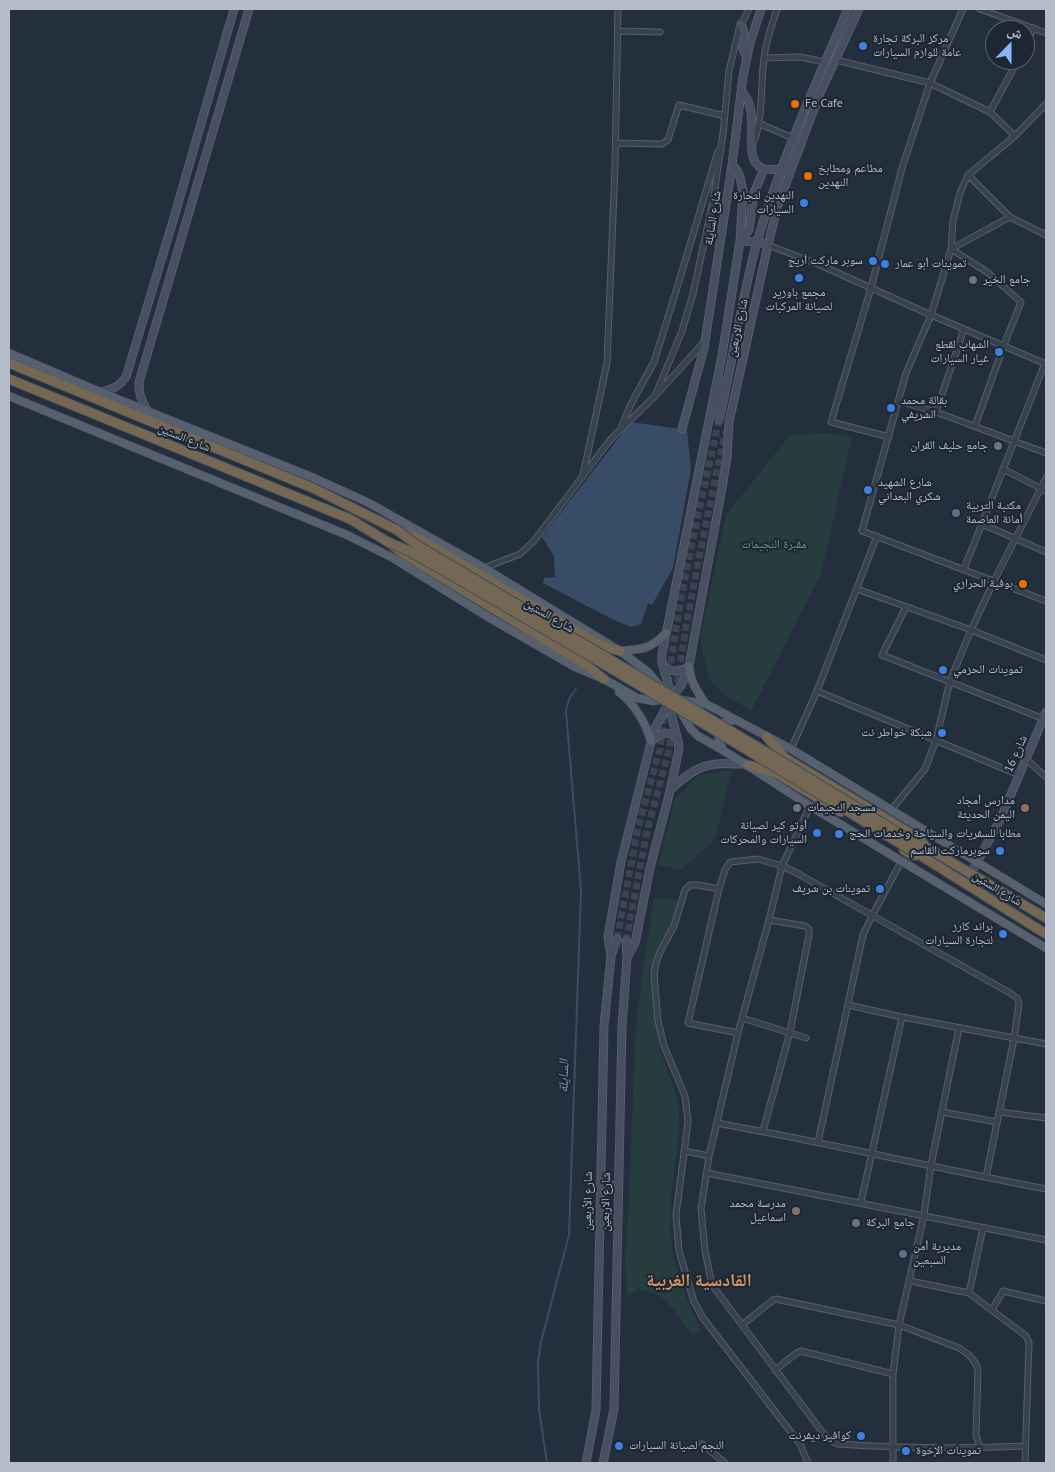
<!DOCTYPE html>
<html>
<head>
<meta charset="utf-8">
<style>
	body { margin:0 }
	#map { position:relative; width:1055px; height:1472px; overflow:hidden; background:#242f3e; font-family:"PT Sans","Noto Naskh Arabic",sans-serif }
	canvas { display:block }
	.frame { position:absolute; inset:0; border:10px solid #b4bcc9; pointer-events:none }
	.north { position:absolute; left:985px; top:20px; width:50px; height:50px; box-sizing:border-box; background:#1d2633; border:1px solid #59626f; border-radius:50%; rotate:22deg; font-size:14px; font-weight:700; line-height:20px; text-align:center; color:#b4bcc9 }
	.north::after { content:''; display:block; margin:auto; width:18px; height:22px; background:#8ab4f8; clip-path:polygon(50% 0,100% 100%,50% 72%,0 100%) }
</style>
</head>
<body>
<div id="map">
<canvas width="1055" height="1472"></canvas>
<div class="frame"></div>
<div class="north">ش</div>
</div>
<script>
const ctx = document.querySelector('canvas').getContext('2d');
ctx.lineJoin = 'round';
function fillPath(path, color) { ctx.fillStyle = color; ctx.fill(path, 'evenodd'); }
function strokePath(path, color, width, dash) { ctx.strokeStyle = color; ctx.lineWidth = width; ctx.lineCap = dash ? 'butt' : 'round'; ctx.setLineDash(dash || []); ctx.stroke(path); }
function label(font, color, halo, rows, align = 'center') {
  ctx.font = font + ' "PT Sans","Noto Naskh Arabic",sans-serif'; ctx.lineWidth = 4; ctx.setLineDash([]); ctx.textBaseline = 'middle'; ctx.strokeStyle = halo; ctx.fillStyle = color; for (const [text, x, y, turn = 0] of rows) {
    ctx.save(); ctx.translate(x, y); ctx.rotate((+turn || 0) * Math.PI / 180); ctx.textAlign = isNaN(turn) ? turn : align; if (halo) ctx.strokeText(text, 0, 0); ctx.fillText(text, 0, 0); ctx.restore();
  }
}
fillPath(new Path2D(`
	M828,433L852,437L821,574L751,711L727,696L709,680L700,639L726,515L790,435Z
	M732,770L715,839L681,870L658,865L675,799L699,775Z
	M654,898L680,900L670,927L662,944L652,967L653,1005L660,1050L677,1097L679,1113L678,1146L671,1194L670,1233L673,1254L686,1297L701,1330L692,1335C675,1313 668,1294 638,1289L627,1297L625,1260L629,1203L635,1041L642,975Z`), '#263c3f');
fillPath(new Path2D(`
	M631,422L687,430L691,469L673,568L652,605L648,603L641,624L631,627L612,619L543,583L544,578L555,577L554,556L542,537Z`), '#394c67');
strokePath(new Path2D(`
	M547,1463L539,1409L538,1363L541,1342L569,1235L581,890L566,712C567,702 570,697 576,689`), '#394c67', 2);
strokePath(new Path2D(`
	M668,684C679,595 700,507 719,420
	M676,693C683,638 694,583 705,528C712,496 718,463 726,431
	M617,939L638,828L660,749L664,712
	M626,941L647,831L669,750L673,721`), '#3a4453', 7, [7, 3.5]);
const street = new Path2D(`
	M980,9L1046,33
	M618,31L660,32
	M1025,46L1034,28
	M764,58L800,57L825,62
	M836,60L930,83L990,112L1015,136
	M1046,104L1015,136L968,175L960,193L953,221L951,249L931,315L906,373L862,531L1046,601
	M990,112L1018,60
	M760,124L793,138
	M615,143L662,144L668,140L679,105L725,116
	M753,144C764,117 760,87 764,58C766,41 772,25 777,9
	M968,175L1010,217L1046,235
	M768,245L820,265L931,315L1046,364
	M655,396L682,331L693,294L713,201L723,134L729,71L739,29L749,9
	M899,401L936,412L1046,453
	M936,412L964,329
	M975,426L1004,345L1021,302L987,272L951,249L1010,217
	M621,428L631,404L654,362L677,288L718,151
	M889,437L831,422L871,288L902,168L930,83L963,9
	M1003,469L1046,491
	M583,475L607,363L615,167L618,9
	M982,524L1046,552
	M484,568L520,554L534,541L610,440L655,396L705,341
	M964,569L1045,363
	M857,589L971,630L1046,660
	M906,607L882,655L1044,719
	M817,691L1019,775
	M791,749L817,691L877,536
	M1026,759L1046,777
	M810,806L782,866L769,920L738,1033L709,1156L701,1209L705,1251L712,1285L823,1433L830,1440L838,1444C900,1448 962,1449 1025,1446
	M891,810L925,769L936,740L950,681L971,630L994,581L1046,478
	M719,889L698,885H690L685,890L674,926L660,952L656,963L654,974L658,1021L664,1046L685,1096L688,1122L676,1215L679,1251L694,1302L703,1318L800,1444L808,1463
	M848,1005L902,1017L1046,1044
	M742,1018L806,1038
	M738,1033L688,1023L719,889L725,870L730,862L758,859L782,866L795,872L1010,993L1017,998L1019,1004L1014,1039L986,1177
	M942,1112L997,1122
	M999,1112L1046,1118
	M717,1123C827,1143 936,1168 1046,1189
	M763,1131L790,1032L809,935V929L805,926L769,920
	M818,1142L863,935L872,916L902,860
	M684,1151L709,1156
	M707,1173L1046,1240
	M861,1202L902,1017
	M910,1281L969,1293L1026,1336L1029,1343L1025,1463
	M969,1293L983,1228
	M992,1310L1003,1291L1046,1301
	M742,1325L773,1300L776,1299L899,1325L959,1348L969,1355L976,1364L978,1371L976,1435L980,1448
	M775,1370L798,1352L801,1351L893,1374
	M702,1444L725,1463
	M893,1463V1374L899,1325L924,1215L931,1165L959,1028`);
const secondary = new Path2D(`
	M741,24C749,37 736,42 747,57
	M742,92C763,113 740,159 762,168C767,171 775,169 781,169
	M740,241L749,230L754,193L764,169
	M740,241L757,242L768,245
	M100,392C112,390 118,387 126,377L173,221L234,9
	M718,410L721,381
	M148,411C141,401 139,394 139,382L249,9
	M719,420C733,361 741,300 757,242C780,162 815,85 848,9
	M682,429L704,348L732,165L743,76L750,43L761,9
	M662,664C671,672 678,674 689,666
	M652,741C660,732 670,730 678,740
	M670,790C700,763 706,763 746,764
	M965,884L1000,820L1046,712
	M611,956L608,937L621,862L654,730L671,699L682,684L689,666L722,488L727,457L729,422L768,245L778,205L820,93L859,9
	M627,958L635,943L650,868L670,791L679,749L678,741L671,714L669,687L662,663V654L722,356L740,241L743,192L740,177L737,170L732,165
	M600,1185H618
	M586,1463L596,1410L604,1026L611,956L617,939
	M603,1463L614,1409L622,1026L627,958L626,941`);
const primary = new Path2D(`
	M9,353L100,392L314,478L369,503L484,568L620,651L648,672L664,691
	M9,396L347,535L393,558L488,617L575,667L604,679L637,698L653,701L667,699
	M620,651C643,649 649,650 666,633
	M689,666C691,683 696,690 706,704
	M619,692C635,705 645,721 651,741
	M681,700L706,704L791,749L1046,904
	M679,709L691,729L698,736C737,757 772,782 810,806L1046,948
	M723,750C716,735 714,723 734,720`);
const highway = new Path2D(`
	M9,363L315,489L397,530L419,539L593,641L606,647L620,651
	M9,379L350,519L388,542L405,555L558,648L582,662L604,679
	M767,737L785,758L920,839L926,847
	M748,765L776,773L841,812
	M921,846L926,847L1046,918
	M904,850L912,855H920
	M915,852L1046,934`);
strokePath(street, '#565f6c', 7);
strokePath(secondary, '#565f6c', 9);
strokePath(primary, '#414a57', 9);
strokePath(highway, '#434c59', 11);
strokePath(street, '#38414e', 5);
strokePath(secondary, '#465061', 7);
strokePath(primary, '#56606e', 8);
strokePath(highway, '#746855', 9);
const highwayBridge = new Path2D(`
	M397,530L417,545L783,762L918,845
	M388,542L409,551C579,648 746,748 912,851`);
strokePath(highwayBridge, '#434c59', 11, []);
strokePath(highwayBridge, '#746855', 9);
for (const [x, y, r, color] of [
	[863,46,5,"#3f7fe0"],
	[795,104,5,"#e8710a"],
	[808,176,5,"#e8710a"],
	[804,203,5,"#3f7fe0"],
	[873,261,5,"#3f7fe0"],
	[885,264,5,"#3f7fe0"],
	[799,278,5,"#3f7fe0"],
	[973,280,5,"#6b7280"],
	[999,352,5,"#3f7fe0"],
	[891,408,5,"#3f7fe0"],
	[998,446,5,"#6b7280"],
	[868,490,5,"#3f7fe0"],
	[956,513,5,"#5c6f8a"],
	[1023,584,5,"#e8710a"],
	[943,670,5,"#3f7fe0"],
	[942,733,5,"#3f7fe0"],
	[797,808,5,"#6b7280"],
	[1025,808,5,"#8d6e63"],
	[817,833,5,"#3f7fe0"],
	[839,834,5,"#3f7fe0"],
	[1000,851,5,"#3f7fe0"],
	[880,889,5,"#3f7fe0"],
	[1003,934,5,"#3f7fe0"],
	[796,1211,5,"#8d6e63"],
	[856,1223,5,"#6b7280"],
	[903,1254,5,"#5c6f8a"],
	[861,1436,5,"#3f7fe0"],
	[619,1446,5,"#3f7fe0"],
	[906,1451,5,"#3f7fe0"]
]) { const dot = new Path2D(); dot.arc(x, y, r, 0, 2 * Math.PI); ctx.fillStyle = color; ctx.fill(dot); strokePath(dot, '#1d2633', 2); }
label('12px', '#b4bcc9', '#1d2633', [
	["مركز البركة تجارة",873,39],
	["عامة للوازم السيارات",873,53],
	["Fe Cafe",805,104],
	["مطاعم ومطابخ",818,169],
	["النهدين",818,183],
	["النهدين لتجارة",794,196,"right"],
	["السيارات",794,210,"right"],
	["سوبر ماركت أريج",863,261,"right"],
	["تموينات أبو عمار",895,264],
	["جامع الخير",983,280],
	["مجمع باوزير",799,293,"center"],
	["لصيانة المركبات",799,307,"center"],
	["الشهاب لقطع",989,345,"right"],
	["غيار السيارات",989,359,"right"],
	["بقالة محمد",901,401],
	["الشريفي",901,415],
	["جامع حليف القران",988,446,"right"],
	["شارع الشهيد",878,483],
	["شكري البعداني",878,497],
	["مكتبة التربية",966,506],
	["أمانة العاصمة",966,520],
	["بوفية الحرازي",1013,584,"right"],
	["تموينات الحزمي",953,670],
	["شبكة خواطر نت",932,733,"right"],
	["مدارس أمجاد",1015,801,"right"],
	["اليمن الحديثة",1015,815,"right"],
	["مسجد النجيمات",807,808],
	["أوتو كير لصيانة",807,826,"right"],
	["السيارات والمحركات",807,840,"right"],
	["مطابا للسفريات والسياحة وخدمات الحج",849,834],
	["سوبرمارکت القاسم",990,851,"right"],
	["تموينات بن شريف",870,889,"right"],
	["براند كارز",993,927,"right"],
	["لتجارة السيارات",993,941,"right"],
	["مدرسة محمد",786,1204,"right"],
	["اسماعيل",786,1218,"right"],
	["جامع البركة",866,1223],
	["مديرية أمن",913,1247],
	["السبعين",913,1261],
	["كوافير ديفرنت",851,1436,"right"],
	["النجم لصيانة السيارات",629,1446],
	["تموينات الإخوة",916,1451]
], 'left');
label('12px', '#b4bcc9', '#1d2633', [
	["شارع السايلة",713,218,-81],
	["شارع الاربعين",738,328,-78],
	["شارع الستين",184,438,22],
	["شارع الستين",549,616,30],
	["شارع 16",1016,754,-66],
	["شارع الستين",997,889,31],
	["شارع الأربعين",588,1201,-89],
	["شارع الاربعين",606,1202,-89]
]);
label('12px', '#6b9a76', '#1d2633', [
	["مقبرة النجيمات",774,545]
]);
label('italic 14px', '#7c92b1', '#1d2633', [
	["السايلة",564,1076,-88]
]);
label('bold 18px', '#d59563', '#1d2633', [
	["القادسية الغربية",699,1281]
]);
</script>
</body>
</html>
